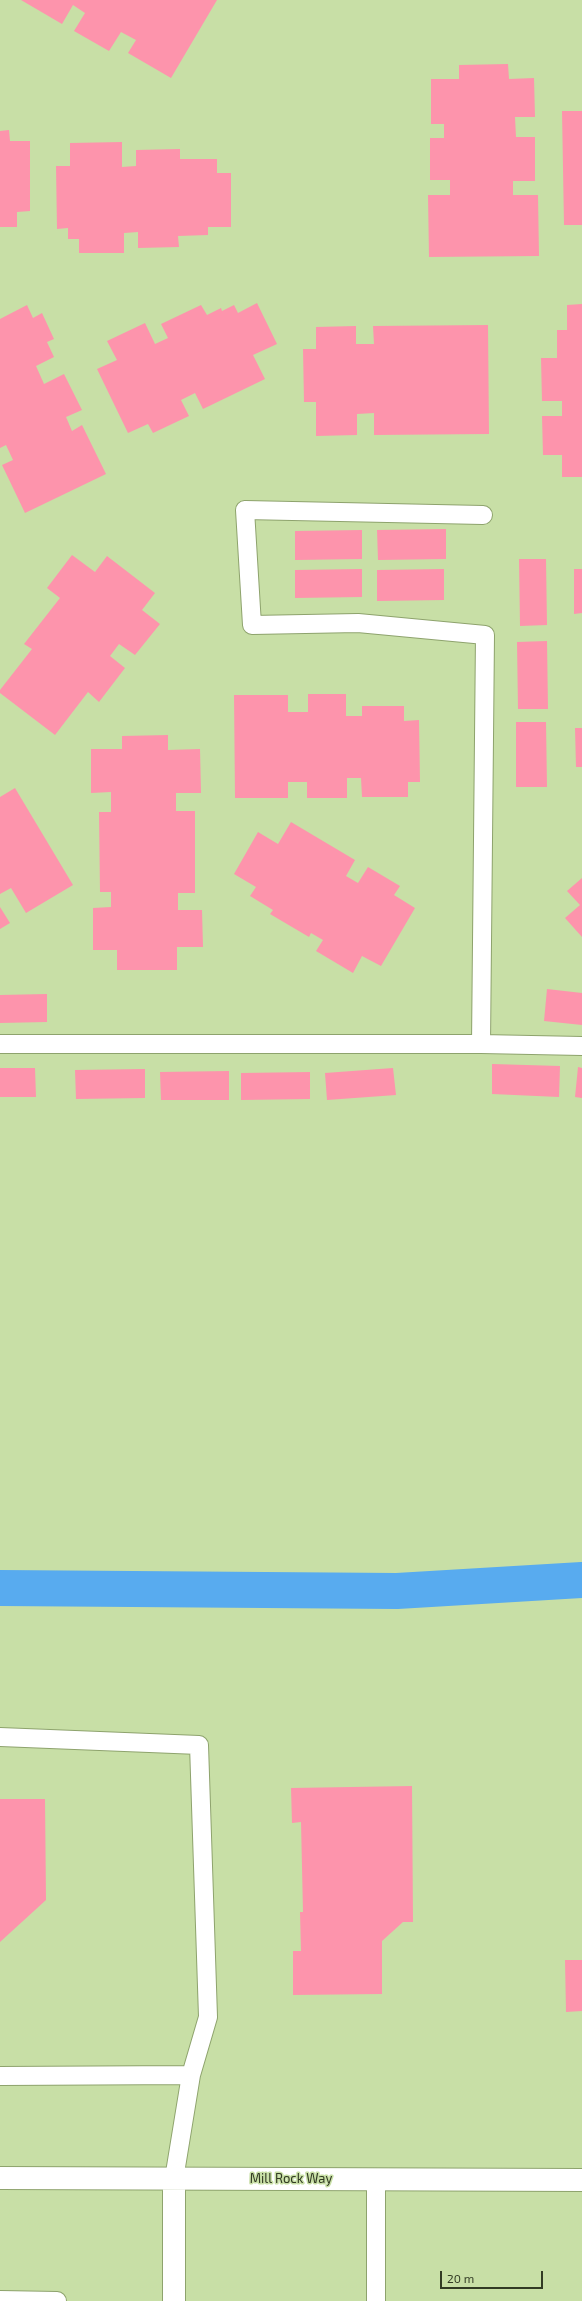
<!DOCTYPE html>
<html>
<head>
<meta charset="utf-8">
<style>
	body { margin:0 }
	#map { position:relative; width:582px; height:2301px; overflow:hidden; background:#c8dfa6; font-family:"Exo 2",sans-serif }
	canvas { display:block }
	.scale { position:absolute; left:440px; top:2271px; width:103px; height:18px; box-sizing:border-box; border:2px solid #323b24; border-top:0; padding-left:5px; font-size:12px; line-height:14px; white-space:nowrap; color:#323b24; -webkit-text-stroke:3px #c8dfa6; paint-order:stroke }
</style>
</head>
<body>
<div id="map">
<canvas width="582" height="2301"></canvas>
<div class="scale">20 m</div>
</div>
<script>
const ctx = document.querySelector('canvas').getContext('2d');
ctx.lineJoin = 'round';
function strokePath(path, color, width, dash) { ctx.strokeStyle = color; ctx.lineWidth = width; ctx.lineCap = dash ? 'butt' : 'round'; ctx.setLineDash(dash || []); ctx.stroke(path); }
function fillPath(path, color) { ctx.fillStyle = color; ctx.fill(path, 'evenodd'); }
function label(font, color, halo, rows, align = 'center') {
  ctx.font = font + ' "Exo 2",sans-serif'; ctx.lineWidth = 3; ctx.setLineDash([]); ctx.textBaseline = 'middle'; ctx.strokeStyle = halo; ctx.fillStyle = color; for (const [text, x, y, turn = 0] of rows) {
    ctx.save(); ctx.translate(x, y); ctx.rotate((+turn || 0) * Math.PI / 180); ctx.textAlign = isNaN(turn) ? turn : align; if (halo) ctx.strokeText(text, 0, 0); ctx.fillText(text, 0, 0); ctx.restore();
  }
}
strokePath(new Path2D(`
	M0,1588L397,1591L582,1580`), '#58abef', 36);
fillPath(new Path2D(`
	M21,0H217L171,78L128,53L136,40L121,32L109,51L74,31L85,13L73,5L62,24Z
	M508,64L509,79L534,78L535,117H515L516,137H535V181H513V195H538L539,256L429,257L428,195H450V180H430V138H444V124H431V79H459V65Z
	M562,111H582V225H564Z
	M9,130L10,141H30V211L17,212V227H0V131Z
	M122,142V167L136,166V150L180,149V159H217V173H231V227H208V235L178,236L179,247L138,248V232L124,233V253H79V239H68V228L57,229L56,166H70V143Z
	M257,303L277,344L253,355L265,379L203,409L195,393L181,400L189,416L153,433L148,424L128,433L97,369L117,360L107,341L145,323L155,344L168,338L161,324L201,305L207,315L221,308L222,311L234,305L238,313Z
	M582,304V477H562V455H543L542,416H562V401H542L541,358H557V330H567V305Z
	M27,305L33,318L42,313L54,339L47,342L54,357L36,366L44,384L64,374L82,410L66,417L72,431L82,425L106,474L25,513L2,465L13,460L6,445L0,448V319Z
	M488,325L489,434L374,435V413L357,414V435L316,436V402H304L303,349H316V327L356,326V344H374L373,326Z
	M446,529V559L378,560L377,530Z
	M362,530V559L295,560V531Z
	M72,555L95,572L107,556L155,593L142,610L160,624L135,655L119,644L110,656L125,668L99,702L88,692L55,735L0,693V690L32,649L24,644L60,598L47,588Z
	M519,559H546L547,625L520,626Z
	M362,569V597L295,598V570Z
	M444,569V600L377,601V570Z
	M574,569H582V613L574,614Z
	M547,641L548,709H518L517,642Z
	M308,694H346V716H362V706H404V721L419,720L420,782H408V797H362L361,778H347V798H307V782H288V798H235L234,695H288V712H308Z
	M516,722H546L547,787H516Z
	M575,728H582V767H576Z
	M168,735V750L200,749L201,793H176V811H195V893H178V910H202L203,947H177V970H117V950H93V908L111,907V892H100L99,812H111V792L91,793V749H122V736Z
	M15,788L73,885L26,913L11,888L0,894V797Z
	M291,822L355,860L346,876L358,883L368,867L400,886L394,895L415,908L381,966L362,956L353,973L316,951L323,940L311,933L309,937L270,914L273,910L250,896L256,887L234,874L258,832L278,844Z
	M582,878V937L565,918L580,905L567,891Z
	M0,907L10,923L0,929Z
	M547,989L582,993V1025L544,1021Z
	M47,994V1022L0,1023V995Z
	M492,1064L560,1066L559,1097L492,1094Z
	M578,1067L582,1068V1098L575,1097Z
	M0,1068H35L36,1097H0Z
	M393,1068L396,1095L327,1100L325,1073Z
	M145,1069V1098L76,1099L75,1070Z
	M229,1071V1100H161L160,1072Z
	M310,1072V1099L241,1100V1073Z
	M412,1786L413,1922H403L382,1941V1994L293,1995V1951H301L300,1912H303L301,1822L292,1823L291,1788Z
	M0,1799H45L46,1900L0,1942Z
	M565,1960H582V2011L566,2012Z`), '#fd94ac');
const service = new Path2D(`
	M0,1044H481L582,1046
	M481,1044L485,635L358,623L252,625L245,510L483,515
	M0,1737L199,1745L208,2017L191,2075
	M0,2076L191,2075L174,2179
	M376,2180V2301
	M0,2300L57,2301`);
const minor = new Path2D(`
	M0,2178L582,2180
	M174,2301V2179`);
strokePath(service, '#8ea36d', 20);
strokePath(minor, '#8ea36d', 24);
strokePath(service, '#fff', 18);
strokePath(minor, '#fff', 22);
label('13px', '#323b24', '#c8dfa6', [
	["Mill Rock Way",291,2179]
]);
</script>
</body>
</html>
